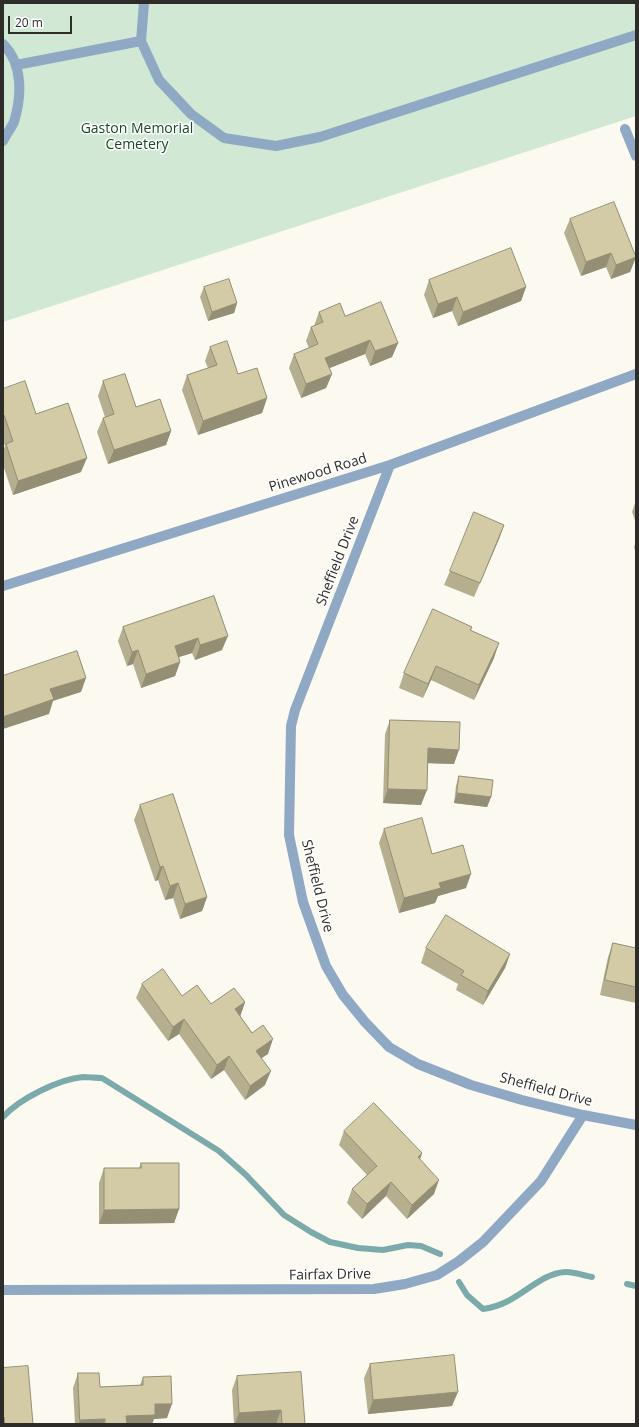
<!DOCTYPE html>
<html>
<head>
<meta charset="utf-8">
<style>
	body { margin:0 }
	#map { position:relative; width:639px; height:1427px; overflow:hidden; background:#fbf9f0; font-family:"Open Sans",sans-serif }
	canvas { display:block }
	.frame { position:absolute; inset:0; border:4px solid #2d2c29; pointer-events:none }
	.scale { position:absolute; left:8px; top:16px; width:64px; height:18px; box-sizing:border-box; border:2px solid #2d2c29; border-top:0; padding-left:5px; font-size:12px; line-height:14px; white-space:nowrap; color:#2d2c29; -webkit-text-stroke:3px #fff; paint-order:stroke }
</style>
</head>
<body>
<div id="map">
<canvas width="639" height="1427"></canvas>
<div class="frame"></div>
<div class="scale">20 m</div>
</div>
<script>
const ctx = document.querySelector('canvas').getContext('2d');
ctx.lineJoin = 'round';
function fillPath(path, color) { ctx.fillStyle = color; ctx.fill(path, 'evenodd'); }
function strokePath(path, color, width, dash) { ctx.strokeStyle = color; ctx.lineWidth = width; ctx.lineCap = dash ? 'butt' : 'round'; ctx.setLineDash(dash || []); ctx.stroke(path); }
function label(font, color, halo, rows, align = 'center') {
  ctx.font = font + ' "Open Sans",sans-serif'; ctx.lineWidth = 3; ctx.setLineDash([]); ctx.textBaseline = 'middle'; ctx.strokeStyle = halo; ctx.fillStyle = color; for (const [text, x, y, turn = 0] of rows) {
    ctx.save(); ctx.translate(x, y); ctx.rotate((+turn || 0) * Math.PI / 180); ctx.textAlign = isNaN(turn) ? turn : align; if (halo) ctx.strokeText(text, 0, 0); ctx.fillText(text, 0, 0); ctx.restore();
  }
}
fillPath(new Path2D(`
	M3,3H636V116L3,322Z`), '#d1e8d4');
strokePath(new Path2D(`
	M3,1117C19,1099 59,1079 83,1077C89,1077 96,1078 102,1078L219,1151L246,1175L284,1215L311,1232L330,1242L358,1248L383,1250L408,1245L421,1246L440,1254
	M459,1282L467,1295L483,1309C518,1305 536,1274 565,1272C573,1271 584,1276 592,1277
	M627,1284L636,1286`), '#7baaaa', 6);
strokePath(new Path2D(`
	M144,3L141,41L159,80L191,114L224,138L276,146L320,137L636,35
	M3,44C23,64 22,96 14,122C11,128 6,135 3,141
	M16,65L141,41
	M625,129L636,156
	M390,465L295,710L291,726L289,835L303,902L326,966L343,995L365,1022L389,1047L418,1064L471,1085L522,1100L583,1115L636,1125
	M3,586L390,465L636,374
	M3,1290L374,1289L405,1284L437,1275L459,1261L483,1242L541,1181L583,1115`), '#8fa9c5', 10);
fillPath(new Path2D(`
	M570,219L636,257L630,272L611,279L606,267L581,276L564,233Z
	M429,280L526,287L521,301L458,326L452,311L433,318L424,295Z
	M204,287L237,303L234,313L208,321L200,297Z
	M319,312L345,316L398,343L392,357L370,366L365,354L329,368L332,374L326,388L301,398L289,368L294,354L309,348L306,341L311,327L314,326Z
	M210,347L238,374L267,398L262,413L198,435L182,390L187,375L208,368L205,361Z
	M103,381L136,407L171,431L166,445L108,464L97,432L103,418L105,417L98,396Z
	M3,389L36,414L81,472L13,495L3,465V451L5,446L3,441Z
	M636,500V523L632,512Z
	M504,525L499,539L474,597L444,585L450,571Z
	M636,541V554L634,547Z
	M214,596L222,650L195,660L192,653L179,657L180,662L175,676L141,688L133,664L127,666L118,641L123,627Z
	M472,627L471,631L494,658L474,700L431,680L423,698L399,688L404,673Z
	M390,720L454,764L428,763L421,805L383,803L385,734Z
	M459,776L491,797L487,807L454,803L456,786Z
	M140,805L207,897L202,911L180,919L173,898L165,900L158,880L155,881L134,820Z
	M384,829L432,854L466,888L438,896L435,903L399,913L379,843Z
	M613,943L636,948V1003L600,995L608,957Z
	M426,948L510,954L505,968L483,1005L456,990L458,984L421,963Z
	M142,984L211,1004L245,1002L240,1016L268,1054L261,1058L265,1085L245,1100L224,1070L211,1079L179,1034L168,1041L136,998Z
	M344,1131L422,1153L420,1159L434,1194L407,1219L386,1196L362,1219L347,1203L352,1189L367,1175L339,1145Z
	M141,1163L179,1209L174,1223L99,1224V1183L104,1168H139Z
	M370,1364L452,1406L368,1414L364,1378Z
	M3,1368L33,1424H3Z
	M78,1373L100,1387L140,1385L143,1377L167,1418L154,1419L152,1424H75L73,1388Z
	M237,1376L305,1424H234L232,1390Z`), '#b5af8f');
fillPath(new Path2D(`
	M611,253L606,267L581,276L586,262Z
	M636,257L630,272L611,279L616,265Z
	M526,287L521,301L458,326L463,312Z
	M457,297L452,311L433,318L438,304Z
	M237,303L234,313L208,321L212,312Z
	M370,340L365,354L320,372L325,358Z
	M398,343L392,357L370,366L375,351Z
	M332,374L326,388L301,398L306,384Z
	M267,398L262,413L198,435L203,421Z
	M171,431L166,445L108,464L114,450Z
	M87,458L81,472L13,495L18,481Z
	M504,525L499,539L474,597L480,583Z
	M228,636L222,650L195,660L200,645Z
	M198,638L192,653L169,660L175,646Z
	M499,643L494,658L474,700L479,685Z
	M138,650L133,664L127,666L132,652Z
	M180,662L175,676L141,688L146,674Z
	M436,666L431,680L423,698L428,684Z
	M86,678L81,692L53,701L49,714L3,729V717L50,689Z
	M428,748L459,750L454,764L423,763Z
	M388,789L427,790L421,805L383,803Z
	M457,793L491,797L487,807L454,803Z
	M163,866L158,880L155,881L160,867Z
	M471,874L466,888L438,896L435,903L399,913L404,898L439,883Z
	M178,883L173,898L165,900L170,886Z
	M207,897L202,911L180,919L185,904Z
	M510,954L505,968L483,1005L488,991Z
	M245,1002L240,1017L235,1009Z
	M184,1019L179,1034L168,1041L173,1027Z
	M273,1039L268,1054L251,1065L256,1051Z
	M229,1056L224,1070L211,1079L217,1065Z
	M271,1071L265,1085L245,1100L250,1086Z
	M422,1153L417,1168L418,1157Z
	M439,1180L434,1194L407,1219L412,1205Z
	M391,1182L386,1196L362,1219L367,1204Z
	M179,1209L174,1223L99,1224L104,1210Z
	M458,1392L452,1406L368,1414L373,1400Z
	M155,1404H172L167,1418L154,1419L152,1424H123L126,1416Z
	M281,1410L276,1424H235L239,1413Z
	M105,1419L103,1424H79L80,1420Z`), '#938e74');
const building = new Path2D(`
	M614,202L636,257L616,265L611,253L586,262L570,219Z
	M511,248L526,287L463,312L457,297L438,304L429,280Z
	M229,279L237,303L212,312L204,287Z
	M381,302L398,343L375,351L370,340L325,358L332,374L306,384L294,354L318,344L311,327L323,322L319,312L340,303L345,316Z
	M227,341L238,374L257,368L267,398L203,421L187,375L217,365L210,347Z
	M125,374L136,407L160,399L171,431L114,450L103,418L114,414L103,381Z
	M25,381L36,414L68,403L87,458L18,481L6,444L13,441L4,415H3V389Z
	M474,512L504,525L480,583L450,571Z
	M214,596L228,636L200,645L198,638L175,646L180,662L146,674L138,650L132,652L123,627Z
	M433,609L472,627L470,630L499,643L479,685L436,666L428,684L404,673Z
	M77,651L86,678L50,689L54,699L3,717V676Z
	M390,720L460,722L459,750L428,748L427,790L388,789Z
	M459,776L493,780L491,797L457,793Z
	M173,794L207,897L185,904L178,883L170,886L163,866L160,867L140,805Z
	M422,818L432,854L463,845L471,874L439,883L441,888L404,898L384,829Z
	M446,915L510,954L488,991L461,975L464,971L426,948Z
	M613,943L636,948V987L605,980Z
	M163,969L182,996L197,985L211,1004L234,988L245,1002L235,1009L252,1033L263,1025L273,1039L256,1051L271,1071L250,1086L229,1056L217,1065L184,1019L173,1027L142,984Z
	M374,1103L422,1153L418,1157L439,1180L412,1205L391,1182L367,1204L352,1189L377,1166L344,1131Z
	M141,1163H179V1209L104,1210V1168H141Z
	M454,1355L458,1392L373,1400L370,1364Z
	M28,1366L33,1424H5L4,1417H3V1368Z
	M301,1372L305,1424H282L281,1410L239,1413L237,1376Z
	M78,1373H99L100,1387L143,1385V1377L171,1376L172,1404H155V1415L126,1416L127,1424H105V1419L80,1420Z`);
fillPath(building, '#d2cba6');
strokePath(building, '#938e74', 1);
label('14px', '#184825', '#fff', [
	["Gaston Memorial",137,129],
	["Cemetery",137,145]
]);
label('14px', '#2d2c29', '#fff', [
	["Pinewood Road",318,473,-17],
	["Sheffield Drive",338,561,-69],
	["Sheffield Drive",317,886,76],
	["Sheffield Drive",546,1090,15],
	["Fairfax Drive",330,1275,-1]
]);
</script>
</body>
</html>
